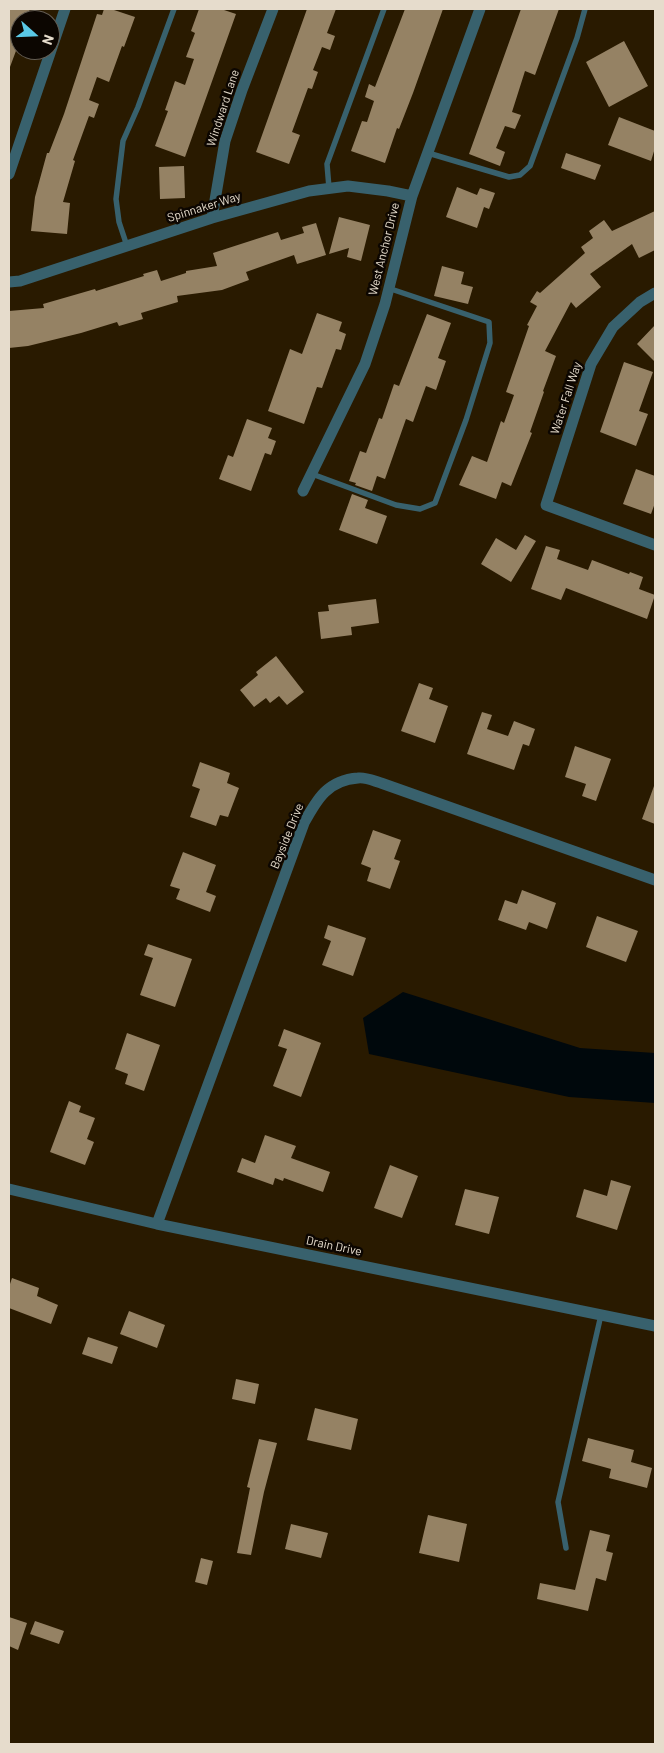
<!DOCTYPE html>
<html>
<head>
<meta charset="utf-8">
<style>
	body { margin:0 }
	#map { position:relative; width:664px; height:1753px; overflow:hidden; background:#291a00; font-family:Barlow,sans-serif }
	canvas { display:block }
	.frame { position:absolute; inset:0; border:10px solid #e6dccc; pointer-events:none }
	.north { position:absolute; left:10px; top:10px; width:50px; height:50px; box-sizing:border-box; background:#0c0601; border:1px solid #635c52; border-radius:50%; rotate:110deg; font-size:14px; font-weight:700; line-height:20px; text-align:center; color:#e6dccc }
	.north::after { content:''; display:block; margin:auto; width:18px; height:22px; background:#5ac8e6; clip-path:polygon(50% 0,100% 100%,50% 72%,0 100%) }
</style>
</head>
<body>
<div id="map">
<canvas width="664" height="1753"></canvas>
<div class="frame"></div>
<div class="north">N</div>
</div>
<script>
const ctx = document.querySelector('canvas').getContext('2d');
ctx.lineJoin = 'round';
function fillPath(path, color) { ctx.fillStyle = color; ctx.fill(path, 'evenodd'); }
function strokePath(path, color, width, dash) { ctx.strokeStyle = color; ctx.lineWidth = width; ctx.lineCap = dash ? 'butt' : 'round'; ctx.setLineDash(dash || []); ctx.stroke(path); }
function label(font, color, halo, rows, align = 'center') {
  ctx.font = font + ' Barlow,sans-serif'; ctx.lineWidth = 5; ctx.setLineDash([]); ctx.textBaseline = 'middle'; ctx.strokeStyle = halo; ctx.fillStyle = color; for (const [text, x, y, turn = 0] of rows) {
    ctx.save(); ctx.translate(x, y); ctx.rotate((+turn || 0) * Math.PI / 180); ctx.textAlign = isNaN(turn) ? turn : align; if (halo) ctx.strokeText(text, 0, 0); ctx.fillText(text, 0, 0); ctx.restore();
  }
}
fillPath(new Path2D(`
	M403,992L580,1048L655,1053V1103L569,1097L369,1054L363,1018Z`), '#00080c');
fillPath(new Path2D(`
	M9,9H30L26,20H20V40L10,67H9Z
	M104,9H111L135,17L124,47L122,46L109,82L97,77L89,100L99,104L94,118L89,116L73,160L75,161L63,202L70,203L67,234L31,231L35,197L47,153H49L64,114L97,14L102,15Z
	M199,9H221L236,14L185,157L155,146L168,111L165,110L175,81L185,85L194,59L186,57L195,33L191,31Z
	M307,9H336L327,33L335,36L330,50L322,47L313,70L318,72L312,89L308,88L292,132L300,135L289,164L256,152Z
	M405,9H443L413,93L399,129L397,128L385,163L351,151L362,121L367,122L374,101L365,97L369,84L375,87Z
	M521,9H559L535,75L525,71L512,112L521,115L515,129L505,126L496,148L505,152L500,166L469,154Z
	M624,41L648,86L609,107L586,62Z
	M619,117L655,131V148L651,161L608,145Z
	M566,153L601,165L595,180L561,168Z
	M184,166L185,198L160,199L159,167Z
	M457,187L477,195L480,188L495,193L489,209L484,207L477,228L446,217Z
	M655,211V250L639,258L632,244L590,274L601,287L576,308L571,302L545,351L556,356L543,391L544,392L530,432L532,433L511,486L502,482L496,499L459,485L472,456L487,462L501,421L504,423L514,395L506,392L529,326L527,325L537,306L530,302L537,291L540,293L585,253L581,247L593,238L589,231L604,220L612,231Z
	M339,217L370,225L361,261L347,257L349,248L329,254Z
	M316,223L326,255L297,264L294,255L246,272L249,280L222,290L177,296L178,302L141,313L143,319L119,326L117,322L81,333L28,346L9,348V311L44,308L43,304L95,289L96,291L144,276L143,274L157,270L161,281L186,273V271L217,266L213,253L278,232L281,240L304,233L302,227Z
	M442,266L464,272L461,284L473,287L468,304L434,296Z
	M317,313L342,322L339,331L346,334L341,350L336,349L322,388L317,387L304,424L268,411L290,349L302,354Z
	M427,314L451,323L438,358L446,361L436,390L426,386L413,422L406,419L385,479L377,476L372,491L355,485L356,483L349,481L360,451L366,453L379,418L382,419L394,384L399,386Z
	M655,325V362L637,344Z
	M624,362L653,372L639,411L648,414L636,446L600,432Z
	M247,419L272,428L268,438L276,441L271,455L265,453L251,491L219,479L228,455L233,457Z
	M636,469L655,476V503L651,514L623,504Z
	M352,494L368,500L365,508L387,516L377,544L339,530Z
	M525,535L536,541L511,582L481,564L496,538L516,550Z
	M546,546L560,550L557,559L588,570L592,560L629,574L630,572L643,577L639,589L655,595L647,619L566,588L561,600L531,589Z
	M376,599L379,623L351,627L352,635L321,639L318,612L329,611L328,605Z
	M276,656L304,692L287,705L279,696L270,703L266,698L254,707L240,690L258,675L256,672Z
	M419,683L433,688L429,699L448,706L435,743L401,731Z
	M482,712L492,715L487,729L508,736L514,721L535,729L529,746L523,744L514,770L467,754Z
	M575,746L611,759L596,801L582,796L586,784L565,777Z
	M200,762L230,773L227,783L239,788L228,817L220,815L216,826L190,817L200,789L192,786Z
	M654,786L655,787V824L642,819Z
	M373,830L401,840L394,859L400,861L390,889L367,881L371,868L361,864Z
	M183,852L216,865L206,892L216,896L210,912L176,899L180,889L170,886Z
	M522,890L556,903L547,929L529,922L526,930L498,920L505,900L517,904Z
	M597,916L638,931L626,962L586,947Z
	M328,925L366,938L353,976L322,965L331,941L324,938Z
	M148,944L192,959L175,1007L140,995L153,958L144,955Z
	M284,1029L321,1043L301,1097L273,1086L287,1049L278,1046Z
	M127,1033L160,1045L144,1091L125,1084L128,1074L115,1069Z
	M69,1101L81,1106L79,1112L95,1118L87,1139L94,1142L85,1165L50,1152Z
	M265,1135L296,1146L291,1158L330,1172L323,1192L284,1178L283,1181L275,1178L273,1185L237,1172L242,1158L255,1163Z
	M390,1165L418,1176L402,1218L374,1208Z
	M611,1180L631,1186L617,1230L576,1217L584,1189L607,1196Z
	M465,1189L499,1197L489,1234L455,1225Z
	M12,1278L39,1288L37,1296L58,1305L51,1324L9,1308V1287Z
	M129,1311L165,1325L157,1348L120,1334Z
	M88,1337L118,1347L112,1364L82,1354Z
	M236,1379L259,1384L255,1404L232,1399Z
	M315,1408L358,1419L351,1450L307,1440Z
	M588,1438L634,1450L631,1462L652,1468L647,1488L609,1478L611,1469L582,1461Z
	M259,1439L277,1443L264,1492L251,1555L237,1553L250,1488L247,1487Z
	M428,1515L467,1524L459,1562L419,1553Z
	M291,1524L328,1533L321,1558L285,1549Z
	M590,1530L610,1535L606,1551L613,1553L606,1581L596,1578L588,1611L537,1599L540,1583L575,1590Z
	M201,1558L213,1561L207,1585L195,1582Z
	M9,1617L27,1623L18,1650L9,1646Z
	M35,1621L64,1631L59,1644L30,1634Z`), '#958264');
strokePath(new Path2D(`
	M428,153L509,177L520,175L530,166L577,38L585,9
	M329,188L327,164L384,9
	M127,246L119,222L116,199L123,141L138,107L174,9
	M312,474L396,505L420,509L435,503L466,420L490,343L489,322L388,288
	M566,1548L558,1502L601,1315`), '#38616d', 5.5);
strokePath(new Path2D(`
	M9,174L65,9
	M212,218L225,141L242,90L273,9
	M9,282L20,281L212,218L309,191L348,186L388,191L412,196
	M655,293L640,302L613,327L591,364L546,505L655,545
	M303,491L365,364L385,304L412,196L480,9
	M9,1189L157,1224L655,1326
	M157,1224L304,823C317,799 328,780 358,778C366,777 374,781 381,783L655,880`), '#38616d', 11);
label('12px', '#e6dccc', '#0c0601', [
	["Windward Lane",223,108,-72],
	["Spinnaker Way",204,207,-17],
	["West Anchor Drive",384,249,-76],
	["Water Fall Way",566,398,-72],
	["Bayside Drive",287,836,-68],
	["Drain Drive",334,1246,12]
]);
</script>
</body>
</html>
